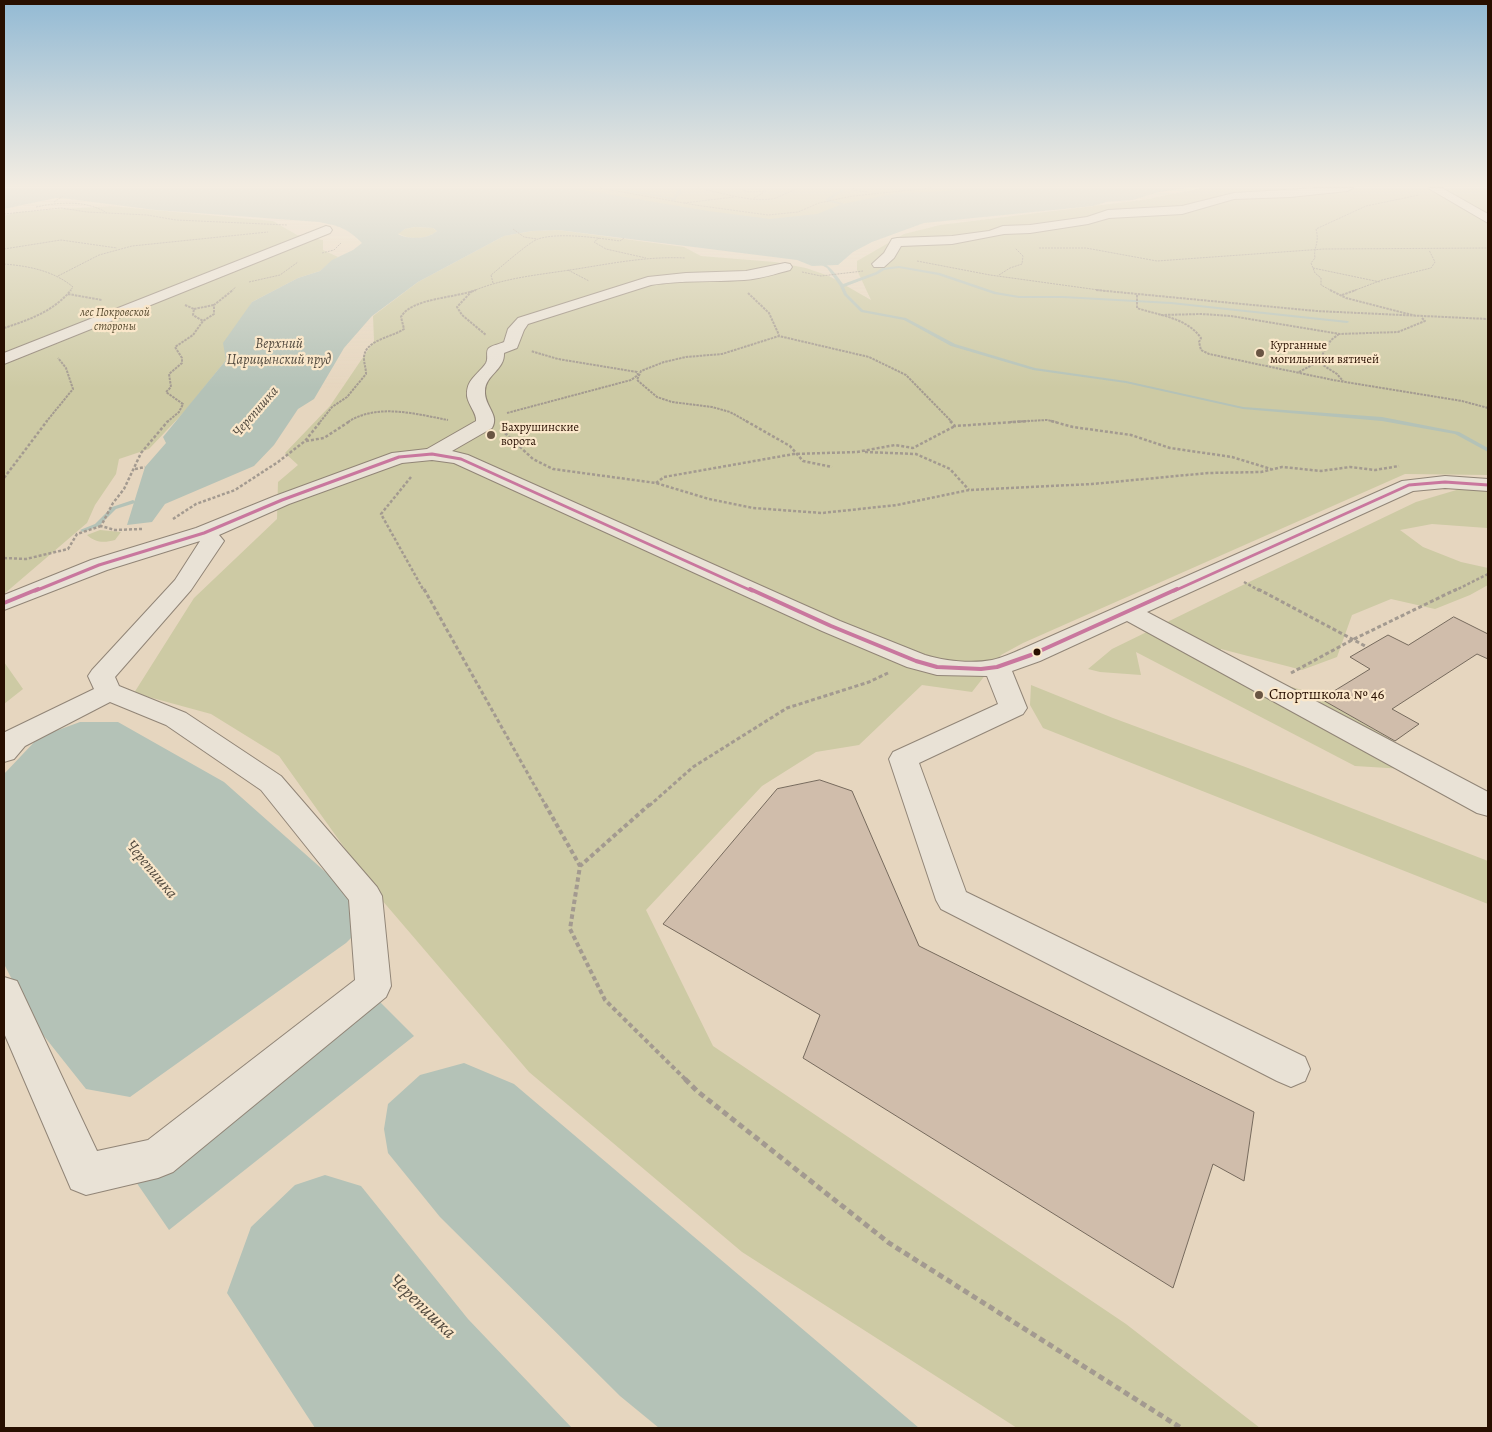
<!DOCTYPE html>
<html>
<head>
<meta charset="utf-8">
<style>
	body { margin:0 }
	#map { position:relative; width:1492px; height:1432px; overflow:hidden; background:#e6d6bf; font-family:Alegreya,serif }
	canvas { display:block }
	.frame { position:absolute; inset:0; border:5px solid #280f00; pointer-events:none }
</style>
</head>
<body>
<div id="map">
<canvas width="1492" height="1432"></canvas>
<div class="frame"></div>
</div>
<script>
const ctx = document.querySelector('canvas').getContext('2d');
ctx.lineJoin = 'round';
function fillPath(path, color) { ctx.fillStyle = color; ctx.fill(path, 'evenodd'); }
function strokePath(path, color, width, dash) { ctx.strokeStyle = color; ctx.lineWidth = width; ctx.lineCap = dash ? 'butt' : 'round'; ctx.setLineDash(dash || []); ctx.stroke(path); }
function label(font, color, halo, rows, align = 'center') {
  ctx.font = font + ' Alegreya,serif'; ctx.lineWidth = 4.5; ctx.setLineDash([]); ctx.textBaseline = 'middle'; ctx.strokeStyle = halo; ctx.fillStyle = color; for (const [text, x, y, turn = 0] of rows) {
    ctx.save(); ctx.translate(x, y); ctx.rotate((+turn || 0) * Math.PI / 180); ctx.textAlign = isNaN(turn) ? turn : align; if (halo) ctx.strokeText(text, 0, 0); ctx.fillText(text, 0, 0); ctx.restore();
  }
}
fillPath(new Path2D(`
	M192,188H1108L832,230Z
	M1202,188H1488V475L1405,474L1023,643L1001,655L972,692L922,685L859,745L816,752L762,786L646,910L713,1046L1126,1324L1260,1428H1017L742,1252L529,1072L381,899L279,756L211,714L134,693L194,598L277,519L278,482L298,465L285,453L330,406L374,341L373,316L418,282L504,236L532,231L558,230L684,247L701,256L775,262L806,268L829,276L871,300L857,270V261L904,234L940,225L1142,200Z
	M111,206L273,221L297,235L323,240V250L338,257L320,271L298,278L252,302L226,360L185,411L149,449L119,459L116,474L95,505L87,523L4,594V216L16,212Z
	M415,227L433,228L437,231C428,239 408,241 398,233L405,229Z
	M1470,486L1488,488L1487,528L1432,524L1400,530L1423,547L1461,562L1488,568V585L1470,595L1435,609L1391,599L1352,615L1337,657L1302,670L1221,649L1219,666L1302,690L1321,699L1394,741L1404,769L1355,766L1136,652L1141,675L1100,672L1088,669L1112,649L1247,583L1416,502Z
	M100,530L121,532L115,540C104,543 96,543 87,535Z
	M4,662L23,689L4,704Z
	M1031,685L1113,718L1248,768L1488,861V904L1043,728L1030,705Z`), '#cdcaa4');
fillPath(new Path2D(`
	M4,188H571L708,211L770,219L817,214L842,204L893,194L992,188H1187L1159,192L1133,200L1106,202L1094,206L924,223L872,242L853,252L838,265L812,266L797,260L558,230L532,231L504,236L418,282L372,316L344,348L314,399L298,409L274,445L254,466L165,504L152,522L127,525L145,467L166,443L163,437L226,360L223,343L252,302L298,278L320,271L332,260L353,250L362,243C347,228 339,226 319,222L155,210L69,199L56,198L4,209ZM415,227L433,228L437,231C428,239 408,240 398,234L405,229Z
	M80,722H118L224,782L348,892L360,929L346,943L130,1097L86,1089L36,1026L4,964V774L39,737Z
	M376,998L414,1036L169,1230L134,1179Z
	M464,1063L514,1084L919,1428H659L620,1396L440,1217L388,1153L384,1129L388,1104L420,1075Z
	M325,1175L361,1186L468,1319L572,1428H315L227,1293L251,1227L295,1185Z`), '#b4c2b7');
fillPath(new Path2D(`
	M616,188L673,198L677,193L678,188H684L681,190V193L676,198V200L672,201L671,199L617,189Z
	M844,188H847L830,200L843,203V205L826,201V199Z
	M818,261C830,264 836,275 843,284L876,272L882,268L899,266L940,273L996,292L1019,296H1063L1171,302L1348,321L1349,322L1347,323L1171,304L1063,298H1019L994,294L938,275L899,268L884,270L878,274L844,287L847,294L863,310L906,318L955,344L1035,368L1126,381L1243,407L1382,417L1459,432L1488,448V452L1455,434L1382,421L1243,409L1126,383L1033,370L951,346L904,320L861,312L844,295L840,286L827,268L818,263Z
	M133,500L136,502L135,503L116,509L99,526L83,532L80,530L95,524L112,507Z`), '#b4c2b7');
const building = new Path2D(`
	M1454,617L1488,634V659L1477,654L1392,709L1419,724L1395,741L1321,699L1370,669L1350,657L1388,635L1408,645Z
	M820,780L852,791L919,946L1254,1112L1244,1181L1213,1164L1173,1288L803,1058L820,1015L663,924L777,789Z`);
fillPath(building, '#d0bdab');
strokePath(building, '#766a5d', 1);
const minor = new Path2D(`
	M1318,188H1353L1347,191L1290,197L1234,199L1182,214L1109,218L1088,224L1030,233L1004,234L952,244L901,246L894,258L884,267H874L872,264L884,253L892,239L897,238L952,236L989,231L1003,226L1030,225L1087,217L1108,210L1182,206L1234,193Z
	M1428,188H1442L1488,214V223Z
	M326,226L330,227L332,230L330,233L4,364V353Z
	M785,263L790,264L792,267L790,270C775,274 760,279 744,280C713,282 682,280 651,285L528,324L524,330L517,348L504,353C505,370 485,375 485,391C484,406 500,415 492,428L452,451L468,455L840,621L925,655C945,661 971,664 992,660C1002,658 1012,653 1022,649L1402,481L1445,476L1488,479V491L1445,488L1413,491L1147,612L1488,792V816L1477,813L1127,621L1040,661L1012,671L1027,708L1023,714L919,763L966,892L1305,1057L1310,1069L1305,1081L1291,1087L1277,1081L941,909L936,900L889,759L893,752L998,704L987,676L937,675L907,667L822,631L454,463L432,460L402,463L289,504L219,535L224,541L191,590L115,677L119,686L186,713L281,776L377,887L382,896L391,986L386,997L173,1172L158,1178L86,1195L71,1189L4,1033V977L17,981L97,1151L148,1140L355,980L349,900L261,790L166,725L110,702L25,746L14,759L4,762L5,732L94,689L88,676L92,670L175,580L200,541L107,570L4,610V595L91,560L196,528L275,496L392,453L427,449L476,421C477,413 468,405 467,396C466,379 478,375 486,363C489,358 485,351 489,348C493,345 500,344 504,342L508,329L518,318L648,277L686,273L746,271Z`);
strokePath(minor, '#918577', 2);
strokePath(new Path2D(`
	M600,188L695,205L768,215L798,212L819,203L853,196L931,188
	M697,188C720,192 754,204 776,198C783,195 791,191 798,188
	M739,188L747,192L766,191
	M854,188L851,190L868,192
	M754,198L763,193L761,192
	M54,202L63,196
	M684,203L734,197
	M36,207C59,202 87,200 107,213
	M4,214L61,208L87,212L147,215L176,220L287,225
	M513,229L524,237L537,239
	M599,238L594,242L606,249L646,258
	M1039,248H1086L1157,261L1324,249L1488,248
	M4,249L61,240L117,248
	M322,253L334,250L341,243
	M917,261L990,275L1106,291
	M4,264C29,266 54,271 73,287L70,291
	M1313,268L1380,282
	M568,270L589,281
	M802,272L821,276L863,271
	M999,275L1010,268L1022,264L1023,256L1015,248
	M58,276L99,255L132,246L268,232
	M249,282L280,275L298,262
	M493,283L491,275C500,268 529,242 538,239C559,232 598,238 620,241L624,238
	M231,291L236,287
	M473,291C504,278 537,275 570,270C609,264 646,256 685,258
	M1332,291L1321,285V278L1315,273L1311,263L1315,258C1313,247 1320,244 1316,229L1366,206L1419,195
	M1353,291L1382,280L1431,268L1435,262L1429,250`), '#a39a90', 1, [2, 1]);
strokePath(new Path2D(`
	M1096,290L1316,311L1488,319
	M1330,290L1346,298L1416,316
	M472,291L457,307L462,315L486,335
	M748,293L769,313L779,335
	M68,294L102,300
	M1137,295V308C1160,316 1186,317 1201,338L1199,342L1201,350L1209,354L1333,380L1462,401L1488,408
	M1342,295L1356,290
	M185,305L194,309L193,315L203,321
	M194,309L214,305
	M1161,315L1201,314L1231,316L1340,334L1398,332L1425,321L1422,318
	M4,328C29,320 54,311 71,290
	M1339,334L1331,340L1318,362L1337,374L1343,381
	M1299,372L1318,362
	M507,413L631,380L638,375L637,372L558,359L531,351
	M46,422L73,389L66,368L58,358
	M167,422L179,412L183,404L166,392L171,387L169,374L182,363V358L175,347L193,335L203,321L214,314V305L233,290
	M320,422L332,407L347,397L366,374C366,368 364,364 364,358C364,340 393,337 404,329L401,317C411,298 456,298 476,290
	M348,422C377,403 416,414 448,420
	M748,422L730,412L712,407L672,402L657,397L637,380L641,371L664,362L686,357L722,354L779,336L869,357L906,375L952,422
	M1010,422L1047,420L1056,422`), '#a39a90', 2, [2.5, 1]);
strokePath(new Path2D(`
	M746,421L790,446L803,461L832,467
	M950,421L955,426L1029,421
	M1051,421L1073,427L1131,435L1170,448L1232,457L1271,469
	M505,433L533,459L553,469L656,483L709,499L753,508L822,513L897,505L969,490L1092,484L1208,473L1261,472L1282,467L1321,471L1350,467L1375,470L1399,466
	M306,441L324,438L350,421
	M865,452L916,454L950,469L969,490
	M135,469L145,467
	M411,477L381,514L424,591
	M4,478L47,421
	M656,483L664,477L794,454L857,452L895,445L913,448L955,426
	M173,519L196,504L235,490L278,462L305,441L321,421
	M142,529L115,530L101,526L113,503L124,489L141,453L168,421
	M4,558L26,559L68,549L77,534L101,526
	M1244,582L1260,591
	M1454,591L1488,574`), '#a39a90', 2.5, [3, 2]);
strokePath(new Path2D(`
	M424,589L546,806
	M1258,589L1367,647
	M1291,673L1352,640L1457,589
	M649,806L693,767L787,708L869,682L888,673`), '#a39a90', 3, [4, 2.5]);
strokePath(new Path2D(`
	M545,804L580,866
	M650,804L580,866L570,929L605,1000L687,1081`), '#a39a90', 4, [4.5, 3]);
strokePath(new Path2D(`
	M685,1079L697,1091L889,1243L1181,1428`), '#a39a90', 5, [6, 4]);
fillPath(minor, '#e9e2d6');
strokePath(new Path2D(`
	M35,591L99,565L204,533L282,500L399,457L432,454L461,459L752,591
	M1174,591L1409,485L1445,482L1488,485`), '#c9779e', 3);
strokePath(new Path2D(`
	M750,589L831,626L916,661L937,667L981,669L997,667L1031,655L1177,589
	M4,603L38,589`), '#c9779e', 4);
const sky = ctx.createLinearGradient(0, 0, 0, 388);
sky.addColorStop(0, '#93bad4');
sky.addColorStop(0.48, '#f4ede2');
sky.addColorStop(1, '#f4ede200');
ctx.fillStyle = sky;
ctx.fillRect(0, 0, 1492, 388);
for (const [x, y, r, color] of [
	[1260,353,5,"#6a5543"],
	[491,435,5,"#6a5543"],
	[1037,652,4.5,"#280f00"],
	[1259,695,5,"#6a5543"]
]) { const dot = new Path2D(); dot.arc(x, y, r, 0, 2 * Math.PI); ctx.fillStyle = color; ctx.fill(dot); strokePath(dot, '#fae7ca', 2); }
label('italic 12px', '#5a4d32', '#fae7ca', [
	["лес Покровской",115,313],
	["стороны",115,327]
]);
label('12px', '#280f00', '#fae7ca', [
	["Курганные",1270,346],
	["могильники вятичей",1270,360],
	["Бахрушинские",501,428],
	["ворота",501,442]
], 'left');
label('italic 14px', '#524a3f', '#fae7ca', [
	["Верхний",279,345],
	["Царицынский пруд",279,361],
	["Черепишка",256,412,-49]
]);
label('15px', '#280f00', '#fae7ca', [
	["Спортшкола № 46",1269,695]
], 'left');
label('italic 16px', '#524a3f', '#fae7ca', [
	["Черепишка",151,870,50]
]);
label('italic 19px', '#524a3f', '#fae7ca', [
	["Черепишка",422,1307,44]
]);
</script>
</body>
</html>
